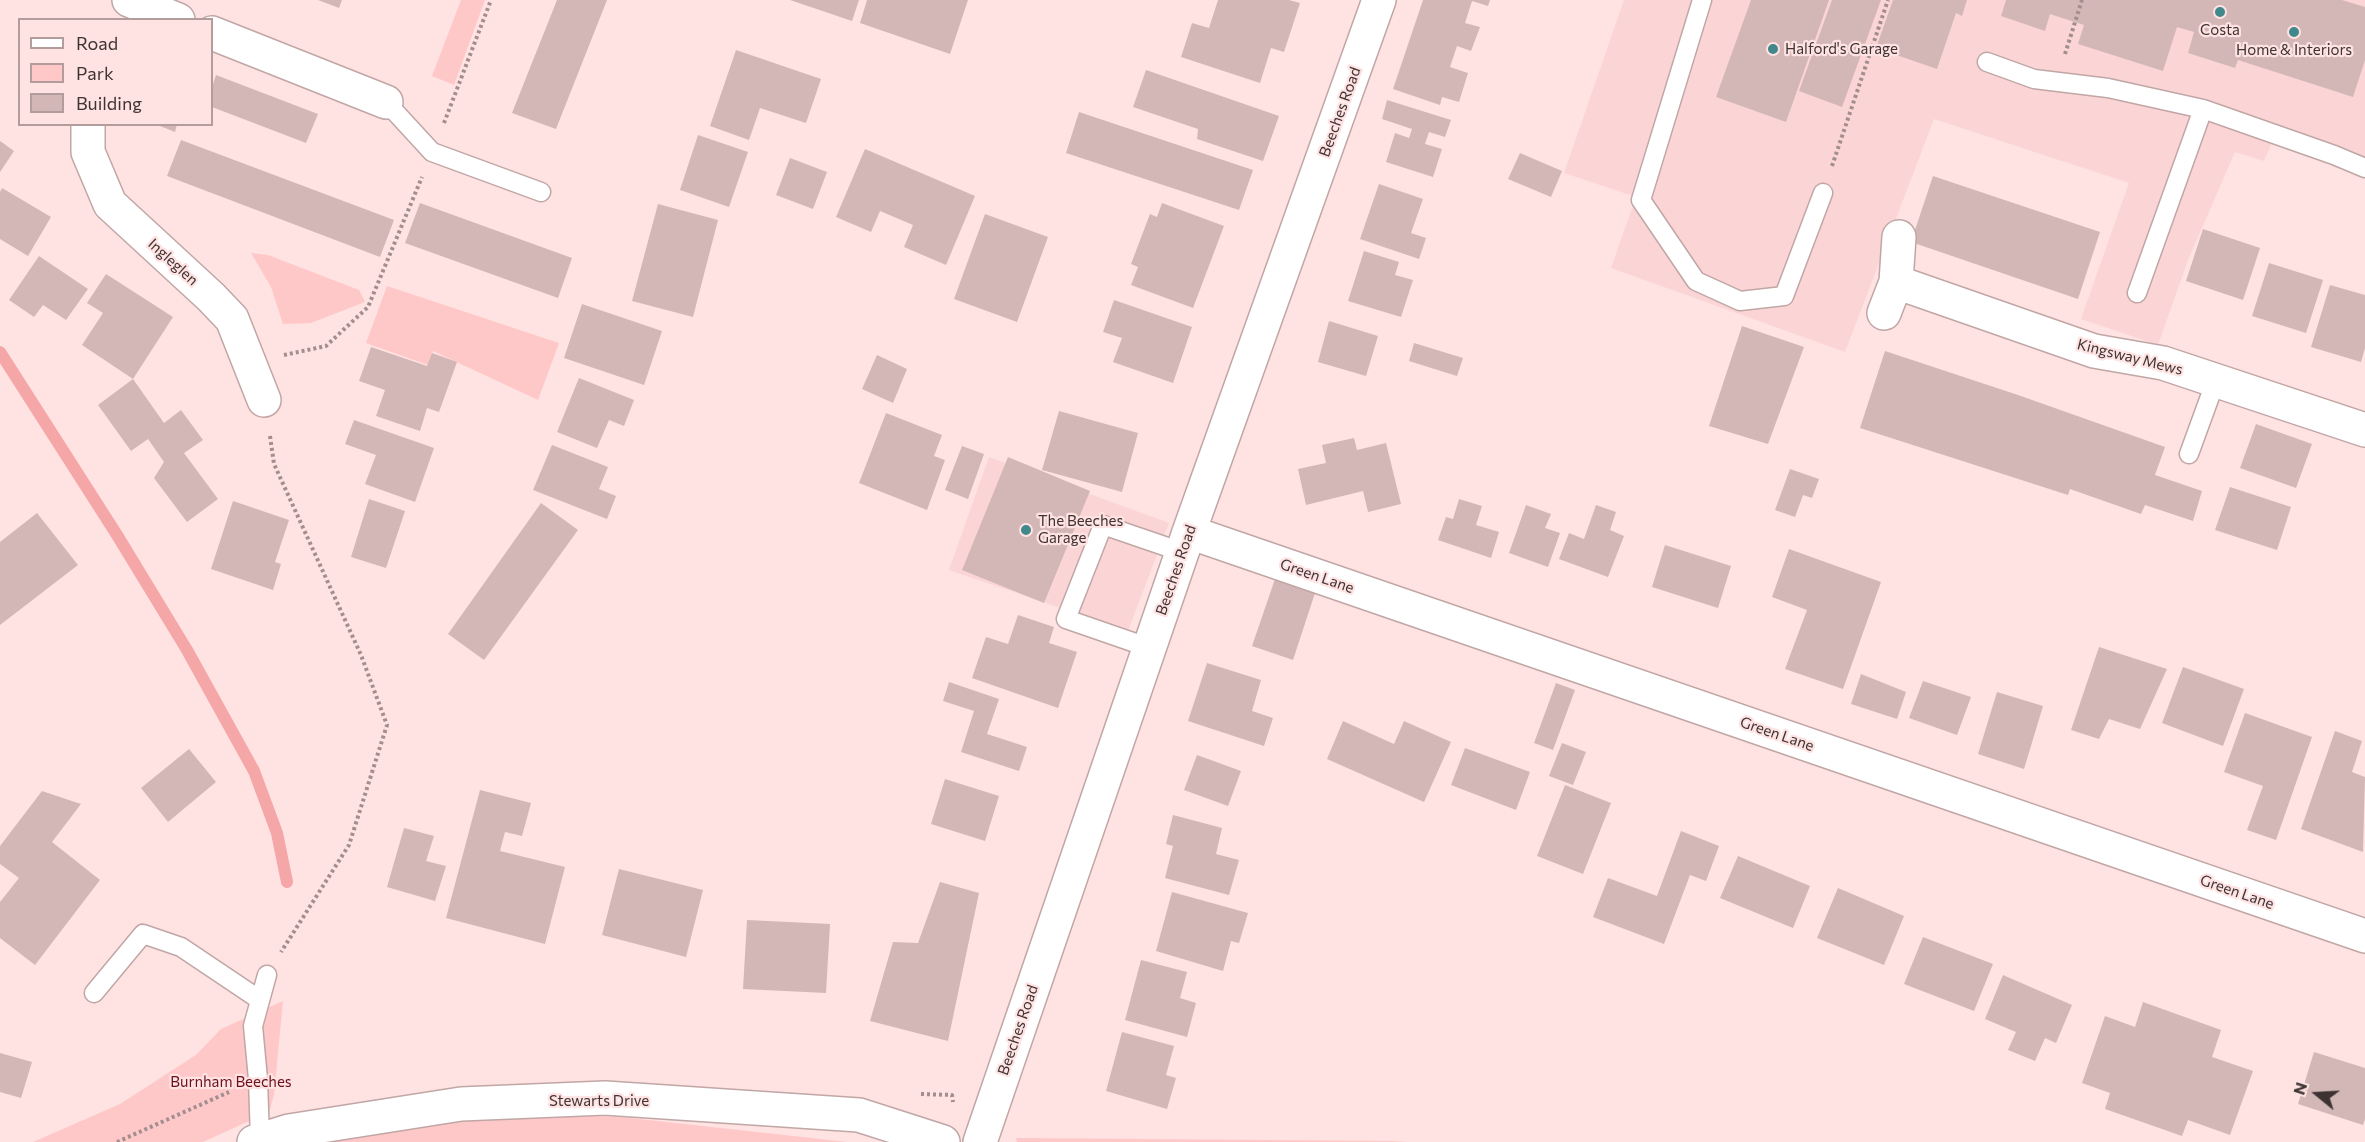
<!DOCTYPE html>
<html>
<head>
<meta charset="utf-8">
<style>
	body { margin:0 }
	#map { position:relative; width:2365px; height:1142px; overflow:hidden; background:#ffe2e2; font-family:Commissioner,sans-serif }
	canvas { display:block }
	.legend { position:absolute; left:18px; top:18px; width:195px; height:108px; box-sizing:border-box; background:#ffe2e2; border:2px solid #b29c9c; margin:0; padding:8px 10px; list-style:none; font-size:18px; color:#3e3333 }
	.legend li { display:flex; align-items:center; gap:12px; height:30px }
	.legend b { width:30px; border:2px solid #b29c9c }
	.north { position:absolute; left:2287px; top:1064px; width:60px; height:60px; -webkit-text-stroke:4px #ffe2e2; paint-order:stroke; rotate:288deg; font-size:16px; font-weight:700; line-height:24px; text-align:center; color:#3e3333 }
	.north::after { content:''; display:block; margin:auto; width:21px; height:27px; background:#3e3333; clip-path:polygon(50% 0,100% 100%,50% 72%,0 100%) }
</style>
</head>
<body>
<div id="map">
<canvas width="2365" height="1142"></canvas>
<ul class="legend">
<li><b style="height:8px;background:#fff"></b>Road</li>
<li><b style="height:16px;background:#ffc8c8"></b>Park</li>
<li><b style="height:16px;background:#d3b7b7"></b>Building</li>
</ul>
<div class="north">N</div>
</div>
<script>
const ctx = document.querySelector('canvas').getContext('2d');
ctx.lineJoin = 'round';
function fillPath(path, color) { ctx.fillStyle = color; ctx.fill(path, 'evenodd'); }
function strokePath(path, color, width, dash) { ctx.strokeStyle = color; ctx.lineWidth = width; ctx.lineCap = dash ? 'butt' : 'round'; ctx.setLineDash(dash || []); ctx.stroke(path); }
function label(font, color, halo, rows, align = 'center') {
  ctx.font = font + ' Commissioner,sans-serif'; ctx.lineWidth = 4.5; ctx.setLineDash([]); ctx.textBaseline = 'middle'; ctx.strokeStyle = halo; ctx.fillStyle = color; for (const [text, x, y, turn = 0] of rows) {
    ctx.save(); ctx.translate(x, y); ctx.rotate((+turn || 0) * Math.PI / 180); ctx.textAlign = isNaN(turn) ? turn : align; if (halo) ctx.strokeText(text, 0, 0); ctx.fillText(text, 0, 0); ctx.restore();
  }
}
fillPath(new Path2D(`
	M1624,0H2365V168L2273,140L2264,161L2235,152L2188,260L2158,345L2081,319L2129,183L1934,119L1845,352L1611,268L1636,197L1564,173Z
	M989,457L1169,523L1128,631L949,570Z`), '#fbd5d5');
fillPath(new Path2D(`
	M461,0H485L454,85L432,76Z
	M251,253L268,255L359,290L365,302L311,323L283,324L271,287Z
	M387,286L559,343L538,400L433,351L428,365L366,343Z
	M283,1001L274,1095L269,1112L203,1142H33L120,1104L196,1055L221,1029Z
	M485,1113L621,1117L847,1142H306Z
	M1016,1138L1393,1141L1408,1142H1017Z`), '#ffc8c8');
strokePath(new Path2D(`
	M0,352L117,535L187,650L254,771L277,833L287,882`), '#f5a6a7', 12);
fillPath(new Path2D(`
	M318,0H342L339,8Z
	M557,0H607L556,129L512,113Z
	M790,0H859L852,21Z
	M867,0H968L950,54L860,23Z
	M1218,0H1289L1300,3L1284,52L1271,48L1260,83L1181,57L1192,23L1209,28Z
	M1423,0H1490L1488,6L1472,1L1465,23L1480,27L1471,51L1457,46L1450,67L1468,73L1459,102L1442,97L1440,105L1393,89Z
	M1751,0H1829L1786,122L1716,97Z
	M1832,0H1881L1842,107L1799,91Z
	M1893,0H1967L1962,16L1956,13L1937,69L1876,48Z
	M2006,0H2342L2365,7V60L2353,97L2238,60L2235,68L2188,53L2194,32L2177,27L2163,71L2078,44L2084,25L2050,14L2045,31L2001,16Z
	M736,50L821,79L806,123L760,108L749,140L710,126Z
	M1146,70L1279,116L1263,161L1197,139L1198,129L1133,107Z
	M216,75L318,114L306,143L212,107V87Z
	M1387,100L1451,120L1445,137L1429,132L1425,144L1442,149L1433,177L1386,162L1395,133L1409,138L1412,129L1382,119Z
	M1079,112L1253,170L1239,210L1066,153Z
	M155,124H177L175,132Z
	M698,135L748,152L729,207L680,190Z
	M181,140L394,220L380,257L167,176Z
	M0,141L14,151L0,172Z
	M865,149L975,196L946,265L904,247L913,225L880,211L871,232L836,217Z
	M1520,153L1562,171L1551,197L1508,179Z
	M790,158L827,172L813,209L776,195Z
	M1933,176L2100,232L2078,299L1911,242Z
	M1379,184L1423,199L1411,233L1426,238L1419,259L1360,239Z
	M2,188L51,217L28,256L0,239V192Z
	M420,203L572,258L558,298L405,243Z
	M1162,203L1224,226L1193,308L1131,285L1138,267L1131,264L1150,214L1157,217Z
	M658,204L718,220L693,317L632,301Z
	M985,214L1048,237L1017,322L954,299Z
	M2203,229L2260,248L2243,300L2186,281Z
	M1364,251L1399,262L1395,275L1413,280L1401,317L1348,301Z
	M39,256L88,289L66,320L43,305L34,317L9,300Z
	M2269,263L2323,280L2306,333L2252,316Z
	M106,274L173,317L133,379L82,345L103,313L87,303Z
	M2330,285L2365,295V348L2361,362L2311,347Z
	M1114,300L1192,327L1173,383L1113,362L1122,338L1103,332Z
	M582,304L662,331L644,385L564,358Z
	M1329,321L1378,336L1366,376L1318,362Z
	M1742,326L1804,347L1768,444L1709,426Z
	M1414,343L1463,358L1457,376L1409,361Z
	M371,347L427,366L432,353L457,362L439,412L427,408L420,431L376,416L385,390L359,381Z
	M1885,351L2018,395L2165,447L2155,475L2202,491L2193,521L2145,505L2141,514L2070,489L2068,495L1860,428Z
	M877,355L907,369L893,403L862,389Z
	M579,378L634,400L624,426L609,420L597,448L557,432Z
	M133,379L164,423L181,410L203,440L184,453L218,499L187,522L154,478L164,462L148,439L131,451L98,405Z
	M1059,411L1138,433L1122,492L1042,470Z
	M886,413L942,435L934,456L945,460L927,510L859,483Z
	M354,420L434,448L415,502L365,484L376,455L345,444Z
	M2256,424L2312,444L2296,488L2240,468Z
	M1354,438L1357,450L1386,443L1401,504L1368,512L1363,491L1306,505L1298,469L1326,463L1322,445Z
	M552,445L608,467L599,489L616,496L607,519L533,490Z
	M962,446L984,454L968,499L945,490Z
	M1008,457L1090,491L1044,603L962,570Z
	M1790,469L1819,479L1812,498L1803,495L1795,517L1775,510Z
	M2230,487L2291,507L2277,550L2215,530Z
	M369,499L405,511L386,568L351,557Z
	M1459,499L1482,506L1476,525L1499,532L1491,558L1438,540L1446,517L1453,519Z
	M233,501L289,520L275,562L281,564L273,590L211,569Z
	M541,503L578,530L484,660L448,634Z
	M1526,505L1551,514L1545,528L1560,533L1548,567L1509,553Z
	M1596,505L1616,512L1610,530L1624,536L1608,577L1559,559L1569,533L1584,539Z
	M37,513L78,565L0,625V542Z
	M1665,545L1731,566L1718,608L1652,587Z
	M1789,549L1881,582L1843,689L1785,669L1807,610L1772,597Z
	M1275,579L1315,593L1293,660L1252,646Z
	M1018,615L1054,627L1049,643L1077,652L1058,708L972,678L986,637L1008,644Z
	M2099,647L2167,669L2140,729L2109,719L2099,739L2071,730Z
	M1207,663L1261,680L1252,711L1273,718L1264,746L1188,721Z
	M2183,667L2244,689L2223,746L2162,723Z
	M1861,674L1906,692L1897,719L1851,704Z
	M1923,681L1971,697L1957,735L1909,718Z
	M949,682L999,699L987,734L1027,747L1019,771L961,752L974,711L943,701Z
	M1556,683L1575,690L1553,750L1534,743Z
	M1997,692L2043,706L2024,769L1978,754Z
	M2245,713L2312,737L2276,840L2247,830L2263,786L2224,772Z
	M1343,721L1394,744L1404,721L1451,742L1424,802L1327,759Z
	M2335,731L2362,741L2352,772L2365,777L2363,852L2301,829Z
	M1562,743L1586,752L1573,785L1549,776Z
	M1465,748L1530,772L1516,810L1451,785Z
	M189,749L216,782L168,822L141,788Z
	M1197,755L1241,771L1228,806L1184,790Z
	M945,779L999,796L985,841L931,824Z
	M1565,785L1611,803L1583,874L1537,856Z
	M480,790L531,803L522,836L505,832L500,851L565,867L545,944L446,918Z
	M42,791L81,804L52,842L100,880L35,965L0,938V902L19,878L0,864V846Z
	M1173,815L1222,828L1216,854L1239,860L1229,895L1165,878L1173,846L1166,844Z
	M404,828L434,836L426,861L446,866L435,901L387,887Z
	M1681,831L1719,846L1706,881L1690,875L1664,944L1593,917L1608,878L1657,896Z
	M1738,856L1810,886L1793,928L1720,898Z
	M619,869L703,890L686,957L602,935Z
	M940,882L979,893L948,1041L870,1021L893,942L918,943Z
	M1838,888L1904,916L1884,965L1817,938Z
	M1172,892L1248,913L1239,943L1231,941L1223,971L1156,951Z
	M747,920L830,924L826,993L743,989Z
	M1923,937L1993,964L1974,1011L1904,984Z
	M1141,960L1187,972L1180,998L1196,1003L1187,1037L1125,1020Z
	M2003,975L2072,1005L2056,1043L2045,1038L2035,1061L2008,1050L2016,1032L1985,1019Z
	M2143,1002L2221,1030L2212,1057L2253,1071L2230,1135L2188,1120L2182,1136L2105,1109L2110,1093L2082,1083L2105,1016L2135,1027Z
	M1122,1032L1174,1046L1166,1075L1176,1078L1167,1109L1106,1091Z
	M2314,1052L2365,1068V1119L2363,1125L2298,1104Z
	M0,1053L32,1062L21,1098L0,1092Z`), '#d3b7b7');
const lane = new Path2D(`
	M1702,0L1641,200L1696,281L1740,301L1784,296L1823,193
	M1987,62L2034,79L2108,88L2203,109L2334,155L2365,168
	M386,102L432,152L541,192
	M2137,293L2203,109
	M2189,454L2216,380
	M1150,648L1066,619L1103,525L1182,552
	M94,993L143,934L181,947L260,1000
	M260,1140L258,1079L253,1026L267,975`);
const street = new Path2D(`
	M129,0L178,20
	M212,33L386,102
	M88,124V152L110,204L211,297L232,319L264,400
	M1896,282L1899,237
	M1884,313L1896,282L2094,351L2163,363L2365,430
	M1189,532L2365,936
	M254,1142L289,1131L461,1104L605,1098L859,1115L943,1142
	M980,1142L1189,532L1379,0`);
strokePath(lane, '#c1a6a6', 21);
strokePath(street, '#c1a6a6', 36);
strokePath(new Path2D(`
	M2065,54L2082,0
	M444,123L491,0
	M1832,166L1888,0
	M284,355L326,346L368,307L422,177
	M270,436L274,464L361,655L387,725L349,845L281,952
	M921,1094L952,1095L953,1102
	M117,1142L229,1092`), '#a28e8e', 4, [3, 3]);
strokePath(lane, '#fff', 18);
strokePath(street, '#fff', 33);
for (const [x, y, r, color] of [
	[2220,12,6,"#40888a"],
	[2294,32,6,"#40888a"],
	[1773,49,6,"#40888a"],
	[1026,530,6,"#40888a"]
]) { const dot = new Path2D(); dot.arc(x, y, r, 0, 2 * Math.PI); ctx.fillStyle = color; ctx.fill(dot); strokePath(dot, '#ffe2e2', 2); }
label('15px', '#3e3333', '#ffe2e2', [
	["Costa",2220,30],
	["Halford's Garage",1785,49,"left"],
	["Home & Interiors",2294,50],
	["The Beeches",1038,521,"left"],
	["Garage",1038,538,"left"]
]);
label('15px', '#3e3333', '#ffe2e2', [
	["Beeches Road",1340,112,-70],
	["Ingleglen",173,262,42],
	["Kingsway Mews",2130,357,14],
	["Beeches Road",1176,570,-71],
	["Green Lane",1317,576,19],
	["Green Lane",1777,734,19],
	["Green Lane",2237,892,19],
	["Beeches Road",1018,1030,-71],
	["Stewarts Drive",599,1101]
]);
label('15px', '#6b101f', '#ffe2e2', [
	["Burnham Beeches",231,1082]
]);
</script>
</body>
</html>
